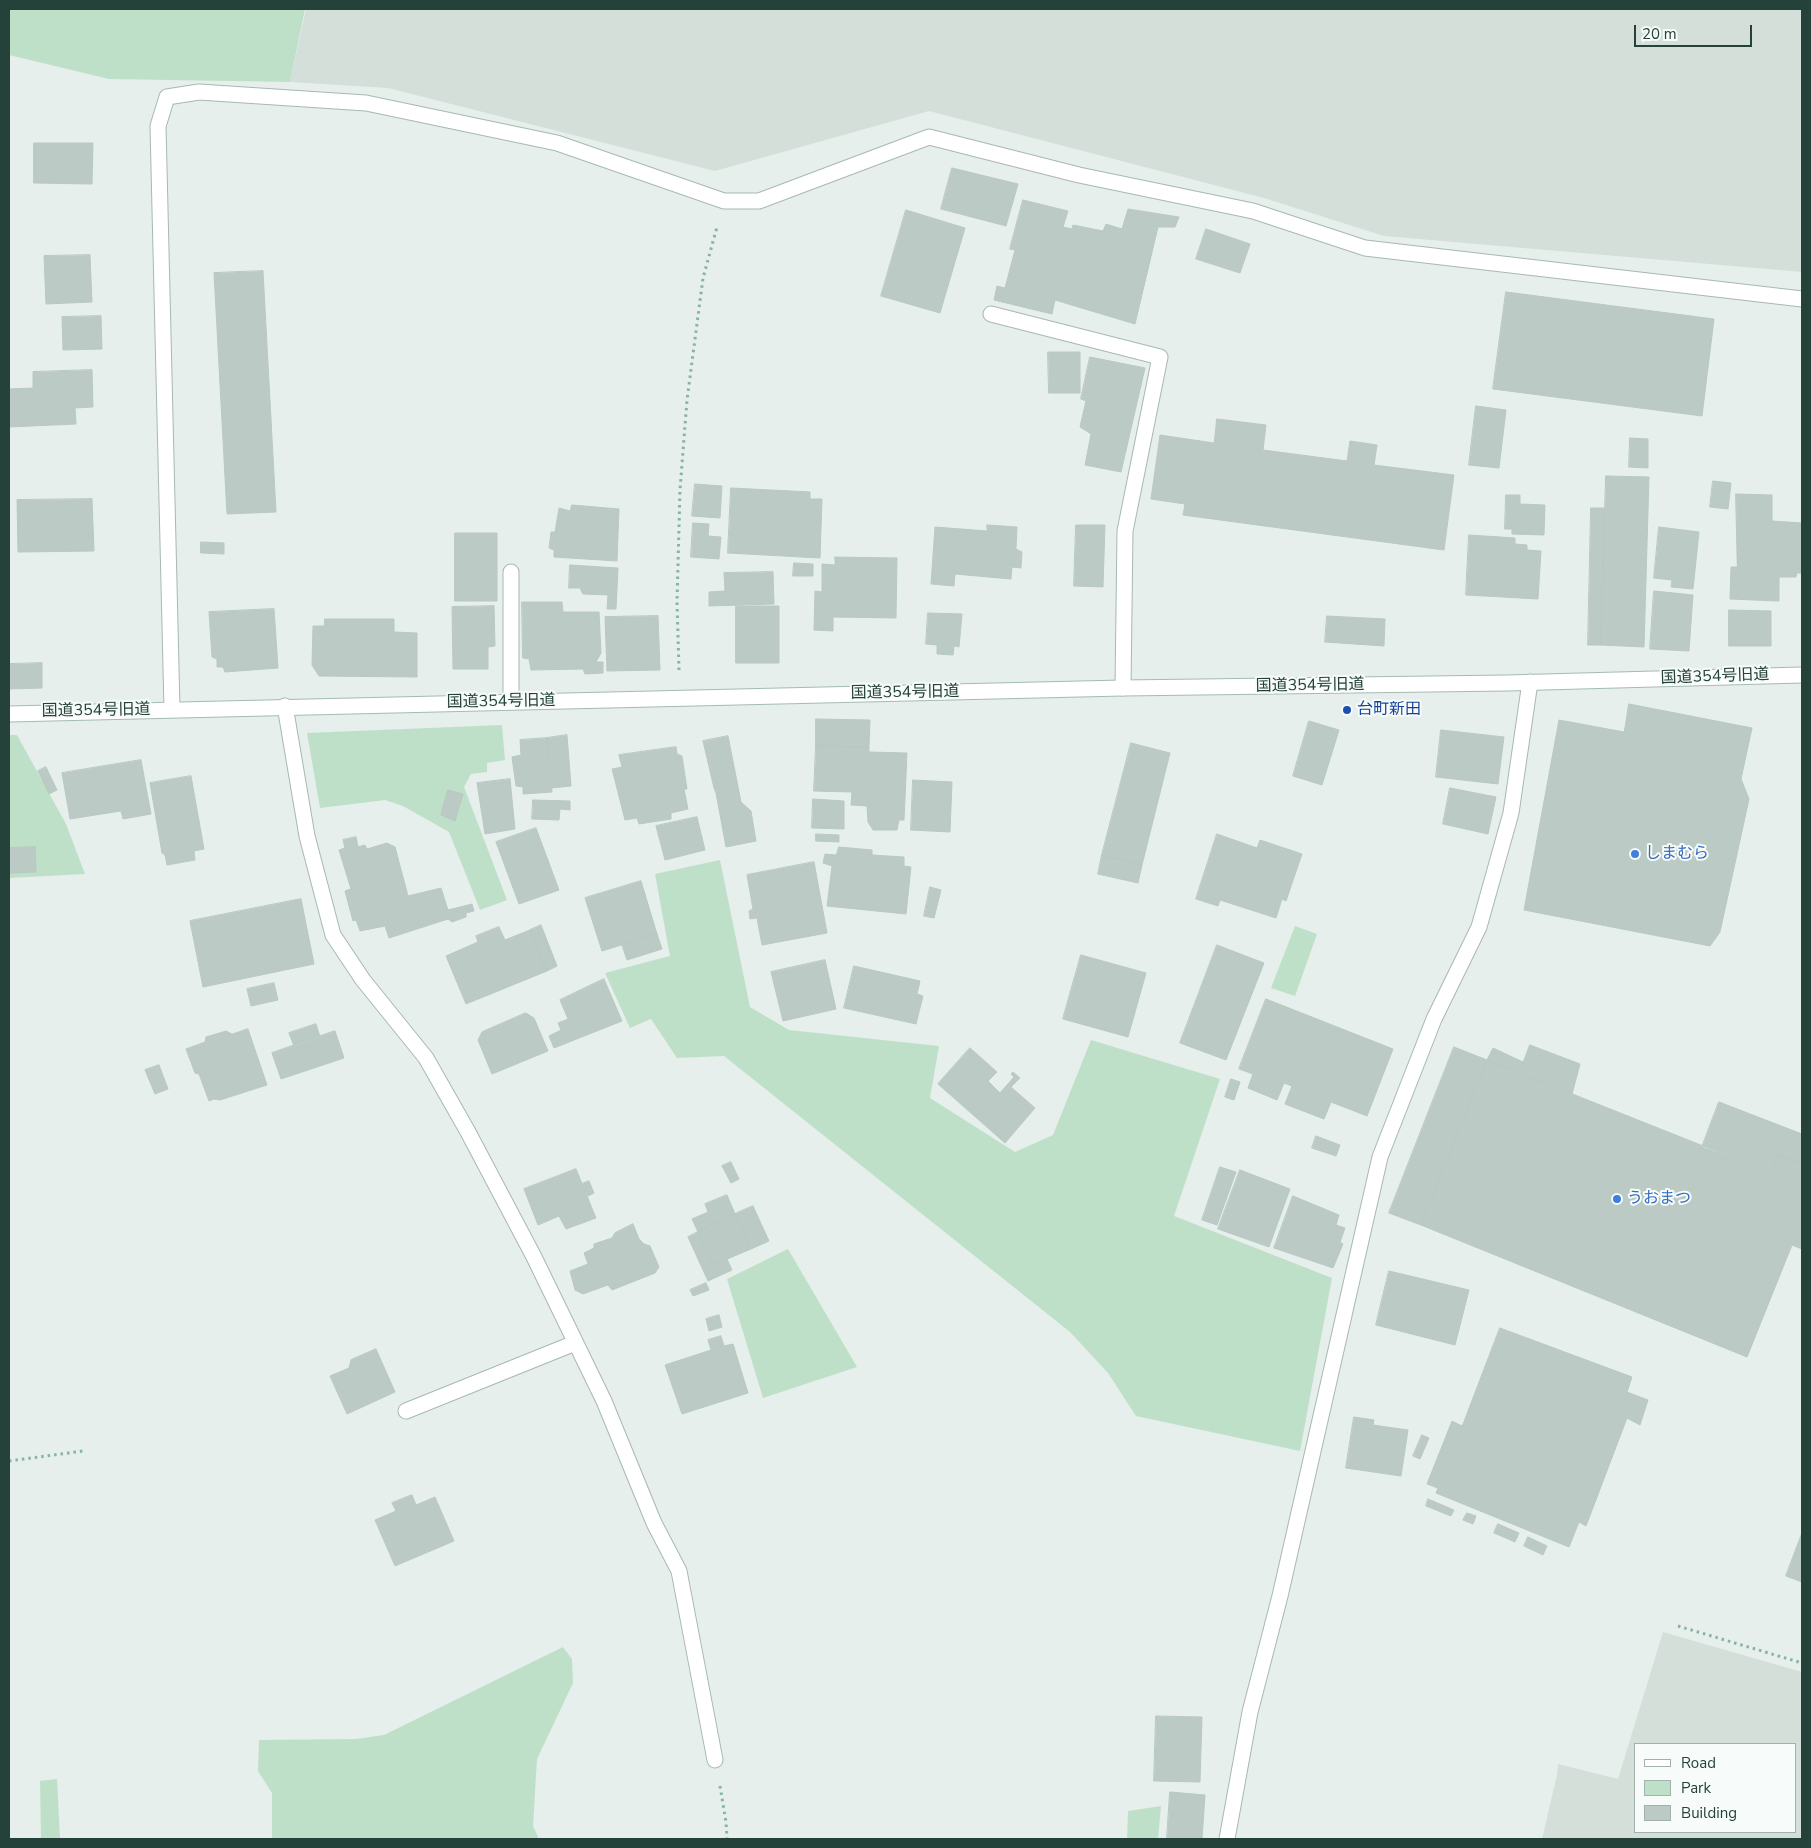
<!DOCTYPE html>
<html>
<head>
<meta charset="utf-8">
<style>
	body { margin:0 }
	#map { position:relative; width:1811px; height:1848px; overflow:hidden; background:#e6efeb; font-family:"Nunito Sans",sans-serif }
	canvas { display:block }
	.frame { position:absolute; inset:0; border:10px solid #24423a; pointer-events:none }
	.legend { position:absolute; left:1634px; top:1743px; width:162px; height:90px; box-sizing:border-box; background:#f7fbf9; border:1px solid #a3b1ad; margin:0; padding:6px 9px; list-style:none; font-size:15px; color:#24423a }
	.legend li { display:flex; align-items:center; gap:10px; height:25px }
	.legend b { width:25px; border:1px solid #a3b1ad }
	.scale { position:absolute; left:1634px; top:25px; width:118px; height:22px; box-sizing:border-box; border:2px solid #24423a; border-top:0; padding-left:6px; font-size:15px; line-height:18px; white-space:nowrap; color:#24423a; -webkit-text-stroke:4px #f7fbf9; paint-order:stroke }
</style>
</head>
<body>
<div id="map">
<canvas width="1811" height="1848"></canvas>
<div class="frame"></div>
<ul class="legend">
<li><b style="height:6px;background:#fff"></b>Road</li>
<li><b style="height:14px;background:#bfe0c8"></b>Park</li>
<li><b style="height:14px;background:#bbcac4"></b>Building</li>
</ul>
<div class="scale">20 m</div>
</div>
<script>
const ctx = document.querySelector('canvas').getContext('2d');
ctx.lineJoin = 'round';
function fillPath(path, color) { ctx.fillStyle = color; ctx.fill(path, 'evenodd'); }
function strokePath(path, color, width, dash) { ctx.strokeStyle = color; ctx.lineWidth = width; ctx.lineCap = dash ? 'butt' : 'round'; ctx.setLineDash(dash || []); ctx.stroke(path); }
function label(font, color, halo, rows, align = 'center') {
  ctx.font = font + ' "Nunito Sans","Noto Sans JP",sans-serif'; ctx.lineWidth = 4; ctx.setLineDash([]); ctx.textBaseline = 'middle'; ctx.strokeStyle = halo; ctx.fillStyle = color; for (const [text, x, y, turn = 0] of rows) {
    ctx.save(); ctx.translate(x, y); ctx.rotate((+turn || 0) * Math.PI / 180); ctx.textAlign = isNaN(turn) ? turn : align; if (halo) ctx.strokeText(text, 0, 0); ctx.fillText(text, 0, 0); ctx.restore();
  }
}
fillPath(new Path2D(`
	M306,9H1802V272L1384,236L1264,198L929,111L715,171L388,88L290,82Z
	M1663,1632L1802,1672V1839H1542L1557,1775L1558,1764L1618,1779ZM1635,1744H1795V1832H1635Z`), '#d4dfda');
fillPath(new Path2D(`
	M9,9H305L290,82L109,79L9,55Z
	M502,725L505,760L487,763V772L471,774L464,787L507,900L480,910L449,832L403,806L385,800L320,808L307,733Z
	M9,735H17L66,824L85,874L9,878Z
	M720,860L750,1007L789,1030L939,1046L930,1098L1015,1152L1053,1135L1091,1040L1220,1079L1174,1216L1332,1278L1300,1451L1136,1416L1108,1373L1070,1332L724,1056L677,1058L651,1019L630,1028L605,973L670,956L655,874Z
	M1295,926L1317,934L1295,996L1271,988Z
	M788,1249L857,1367L763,1398L727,1279Z
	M563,1647L572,1659L573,1683L537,1759L533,1826L539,1839H272V1793L258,1771L259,1740L356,1739L384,1735Z
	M57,1779L60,1839H41L40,1781Z
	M1161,1806L1158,1839H1127L1128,1811Z`), '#bfe0c8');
const building = new Path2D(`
	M34,143H93L92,184L34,183Z
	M952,168L1018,184L1006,226L941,209Z
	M1023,200L1068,211L1063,227L1072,229L1073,225L1103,231L1106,224L1122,229L1128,209L1179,217L1175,227H1158L1135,324L1055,300L1052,314L994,300L997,286L1005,288L1015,250L1010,249Z
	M906,210L965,228L940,313L881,296Z
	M1206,229L1250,244L1240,273L1196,259Z
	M90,255L92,302L46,304L44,256Z
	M263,271L276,512L227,514L214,273Z
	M1506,292L1714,319L1702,416L1493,389Z
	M101,316L102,349L63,350L62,317Z
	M1048,352H1080V393H1049Z
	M1090,357L1145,368L1121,472L1085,465L1091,434L1080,427L1086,401L1081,399Z
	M92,370L93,407L75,408L76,424L9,427V389L33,388V372Z
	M1476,406L1506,410L1499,468L1469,465Z
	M1217,419L1266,425L1263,450L1347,461L1350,441L1377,445L1374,465L1454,475L1444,550L1183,515L1185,504L1151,499L1160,435L1214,443Z
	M1630,438L1648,439V468L1629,467Z
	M1606,476L1649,477L1644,647L1601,645Z
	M1713,481L1731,483L1728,509L1710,507Z
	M695,484L722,486L720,518L692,516Z
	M731,488L810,492V499H822L820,558L728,553Z
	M1736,494L1772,495V521L1802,523V573H1797L1796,577H1779V601L1730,599L1731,567H1737Z
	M1506,495H1520V504L1545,505L1544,535L1512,534V529H1505Z
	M92,499L94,551L18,552L17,500Z
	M572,505L619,509L617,561L554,557V550L549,548L551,532H555L559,508L570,511Z
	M1591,508H1605L1601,645H1588Z
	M693,523L709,524L708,536L721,537L719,559L691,557Z
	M987,525L1017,527L1016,549L1022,552L1021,568L1012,567L1011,579L955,574L954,586L931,584L935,527L987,531Z
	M1076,525H1105L1103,587L1074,586Z
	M1659,527L1699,532L1693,589L1671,587L1672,580L1654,578Z
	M455,533H497V601H455Z
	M1469,535L1515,538V544L1527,545V550L1541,551L1538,599L1466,595Z
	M201,542L224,543V554L201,553Z
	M835,557L897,558L896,618L833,617V631L814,630L815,591L822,592V564L835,565Z
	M794,563L813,564V576H793Z
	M570,565L618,568L616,609H607L608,595L583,594L580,588H569Z
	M773,572L774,604L709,606V592L725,591L724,573Z
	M1654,591L1693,595L1689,651L1650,649Z
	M522,602H562L563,612H599L601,653L596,662H603V673L585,674L583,669L531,670L529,659L523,658Z
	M494,606L495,646L488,647V669H453L452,607Z
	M736,606H779V663H736Z
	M274,609L278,668L225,672L223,667H217V659L212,657L209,612Z
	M1729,610L1771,611V646H1729Z
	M928,613L962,614L959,647L954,646L953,655L937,654V645L926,644Z
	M658,616L660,670L607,671L605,617Z
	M1327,616L1385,619L1384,646L1325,642Z
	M325,619H394V632L417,633V677L319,676L312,665L313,626H324Z
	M42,663V688L9,689V664Z
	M1629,704L1752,728L1741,779L1749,799L1720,932L1710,946L1524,910L1559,720L1624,732Z
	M816,719L870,720L869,747L816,746Z
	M1309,721L1339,730L1322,785L1293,776Z
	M1441,730L1504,737L1498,784L1436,777Z
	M567,735L571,786L551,788L547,738Z
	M728,736L741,802L751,811L756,841L726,847L716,793L714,788L703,741Z
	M547,738L552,792L523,794V787L516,786L512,757L521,755L520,740Z
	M1131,743L1170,753L1142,865L1102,855Z
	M816,746L869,747V752L907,753L904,820H899L897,830H873L868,822L867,806L851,805L852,792L814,791Z
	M676,747L677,754L682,756L687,789H684L688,809L671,813V819L639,824L637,818L625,820L612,769L622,767L619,755Z
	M141,760L151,814L123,819L121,811L70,819L62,773Z
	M46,767L57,790L49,794L38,771Z
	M191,776L204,849L194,851L195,860L167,865L165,855L162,853L150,783Z
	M510,779L515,829L485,834L477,783Z
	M913,780L952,782L950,832L911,830Z
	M1450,788L1496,797L1488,834L1443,824Z
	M448,790L463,794L455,821L441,815Z
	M813,799L844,801V829L812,828Z
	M533,800L570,801V810L560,809L559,820L532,819Z
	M697,817L705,850L665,860L656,826Z
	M536,828L559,890L519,904L496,842Z
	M816,834L839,835V842L816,841Z
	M1217,834L1257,848L1260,840L1302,854L1286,901L1282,899L1276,918L1220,900L1218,906L1196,899Z
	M356,837L358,847L365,845L367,849L387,843L395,847L408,896L441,888L448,910L472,904L474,911L466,913V917L452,922L448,919L389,938L385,926L360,931L356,920L353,921L345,891L351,889L339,850L345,848L343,840Z
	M35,847L36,872L9,873V848Z
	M839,847L872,850V855L904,857V866L911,867L906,914L827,906L832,866L823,863L825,854L836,855Z
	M1102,855L1142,865L1138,883L1098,874Z
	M814,862L827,933L762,945L757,918L750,919L749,911L753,909L747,875Z
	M641,881L657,934L602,951L585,898Z
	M930,887L941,890L934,918L924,916Z
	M301,899L314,964L203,987L190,921Z
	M541,925L557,966L547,971L530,930Z
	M499,927L505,940L530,930L547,971L466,1004L446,956L478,942L476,936Z
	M657,934L662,949L627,960L622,945Z
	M1217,945L1264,963L1226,1060L1180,1043Z
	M1081,955L1146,973L1128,1037L1063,1019Z
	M825,960L836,1009L783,1021L771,972Z
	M854,966L920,981L917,994L923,996L916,1024L844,1008Z
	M604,979L622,1021L554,1048L549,1036L561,1030L558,1023L568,1019L560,1000Z
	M274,983L278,1000L251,1006L247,989Z
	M1266,999L1393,1049L1367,1116L1331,1102L1324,1119L1285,1104L1292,1086L1284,1083L1277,1100L1248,1088L1253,1074L1239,1069Z
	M526,1013L534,1018L548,1051L492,1074L478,1040L482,1032Z
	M316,1024L320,1037L294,1046L289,1033Z
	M248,1029L267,1085L220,1100L214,1099L209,1101L199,1074L195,1073L186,1049L205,1042L206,1037L226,1031L232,1034Z
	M335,1031L344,1058L281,1079L272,1053Z
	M1530,1045L1580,1064L1572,1094L1487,1060L1493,1048L1523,1062Z
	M1454,1047L1487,1060L1421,1225L1389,1213Z
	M970,1048L997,1072L988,1081L1000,1093L1014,1077L1011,1074L1013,1072L1020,1078L1011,1087L1035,1108L1005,1143L938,1084Z
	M1487,1060L1771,1173L1778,1155L1802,1164V1249L1792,1245L1747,1357L1421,1225Z
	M159,1065L168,1089L155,1094L145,1070Z
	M1231,1079L1240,1082L1234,1100L1225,1097Z
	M1719,1102L1802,1134V1164L1778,1155L1771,1173L1702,1147Z
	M1316,1136L1340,1145L1336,1156L1312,1148Z
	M731,1162L739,1179L731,1183L722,1166Z
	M1220,1167L1236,1172L1217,1225L1202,1220Z
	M576,1169L596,1218L566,1229L559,1216L538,1225L524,1189Z
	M1240,1170L1290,1189L1269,1247L1218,1229Z
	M589,1181L594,1193L588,1196L582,1184Z
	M727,1195L735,1214L698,1232L692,1219L708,1212L705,1204Z
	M1293,1196L1339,1215L1336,1225L1345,1228L1340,1242L1343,1244L1333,1268L1274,1248Z
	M753,1206L769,1241L751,1249L735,1214Z
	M735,1214L751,1249L713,1265L698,1232Z
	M633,1224L639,1239L644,1244L650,1246L659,1267L655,1273L612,1290L608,1285L583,1294L575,1290L570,1271L588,1264L584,1253L594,1248V1244L612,1238L615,1233Z
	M698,1232L713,1265L727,1259L732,1270L708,1281L688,1237Z
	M1389,1271L1469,1290L1455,1345L1376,1325Z
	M706,1283L709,1290L693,1296L690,1290Z
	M719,1315L722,1327L709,1331L706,1319Z
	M1500,1328L1632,1377L1627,1392L1648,1400L1640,1425L1627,1418L1586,1526L1579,1522L1569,1547L1436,1493L1438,1488L1427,1484L1452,1421L1462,1426Z
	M721,1336L724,1346L733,1344L748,1393L682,1414L665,1365L711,1350L708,1340Z
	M376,1349L395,1392L347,1414L330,1376L349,1368L351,1360Z
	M1354,1417L1374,1420L1373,1425L1408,1430L1401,1476L1346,1468Z
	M1422,1435L1429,1438L1420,1459L1413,1456Z
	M412,1495L416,1505L435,1497L454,1541L395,1566L375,1520L396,1511L392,1503Z
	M1428,1499L1454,1510L1451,1516L1426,1506Z
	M1467,1513L1476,1516L1473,1524L1463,1520Z
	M1498,1524L1519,1533L1515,1542L1494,1533Z
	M1802,1533V1582L1786,1576Z
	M1528,1537L1547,1546L1543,1555L1524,1546Z
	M1156,1716L1202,1717L1200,1782L1154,1781Z
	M1170,1792L1205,1795L1202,1839H1167Z`);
fillPath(building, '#bbcac4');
strokePath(building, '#b8c9c2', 1);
const lane = new Path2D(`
	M511,572V701
	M406,1411L575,1343`);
const street = new Path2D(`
	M991,314L1160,357L1125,531L1123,688
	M285,706L307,836L333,935L363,980L426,1058L468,1132L534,1257L604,1401L654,1523L679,1571L715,1760
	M172,709L158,126L167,97L199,92L366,103L557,143L724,201H759L929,137L1079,175L1253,211L1365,248L1802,299
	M1227,1839L1250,1712L1280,1596L1380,1157L1434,1019L1479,927L1511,813L1530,682`);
const secondary = new Path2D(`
	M9,714L1123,688L1507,683L1802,675`);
strokePath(lane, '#a8b8b2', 17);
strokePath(street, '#a8b8b2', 17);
strokePath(secondary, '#a4bbb3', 17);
strokePath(new Path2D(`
	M679,670L677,602L680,490L687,400L703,278L717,227
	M9,1461L83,1451
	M1678,1626L1802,1663
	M720,1786L726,1822L727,1839`), '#86b3a5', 3, [2.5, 4]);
strokePath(lane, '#fff', 15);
strokePath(street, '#fff', 15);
strokePath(secondary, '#fff', 15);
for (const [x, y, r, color] of [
	[1347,710,5,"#1a4fb4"],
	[1635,854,5,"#3f7fe0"],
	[1617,1199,5,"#3f7fe0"]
]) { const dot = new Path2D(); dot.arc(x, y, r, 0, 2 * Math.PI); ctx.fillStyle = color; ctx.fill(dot); strokePath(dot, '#f7fbf9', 2); }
label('16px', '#24423a', '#f7fbf9', [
	["国道354号旧道",1715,677,-2],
	["国道354号旧道",1310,686,-1],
	["国道354号旧道",905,693,-1],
	["国道354号旧道",501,702,-1],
	["国道354号旧道",96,711,-1]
]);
label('16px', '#164399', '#f7fbf9', [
	["台町新田",1357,710]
], 'left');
label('16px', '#366cbe', '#f7fbf9', [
	["しまむら",1645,854],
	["うおまつ",1627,1199]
], 'left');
</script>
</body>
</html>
